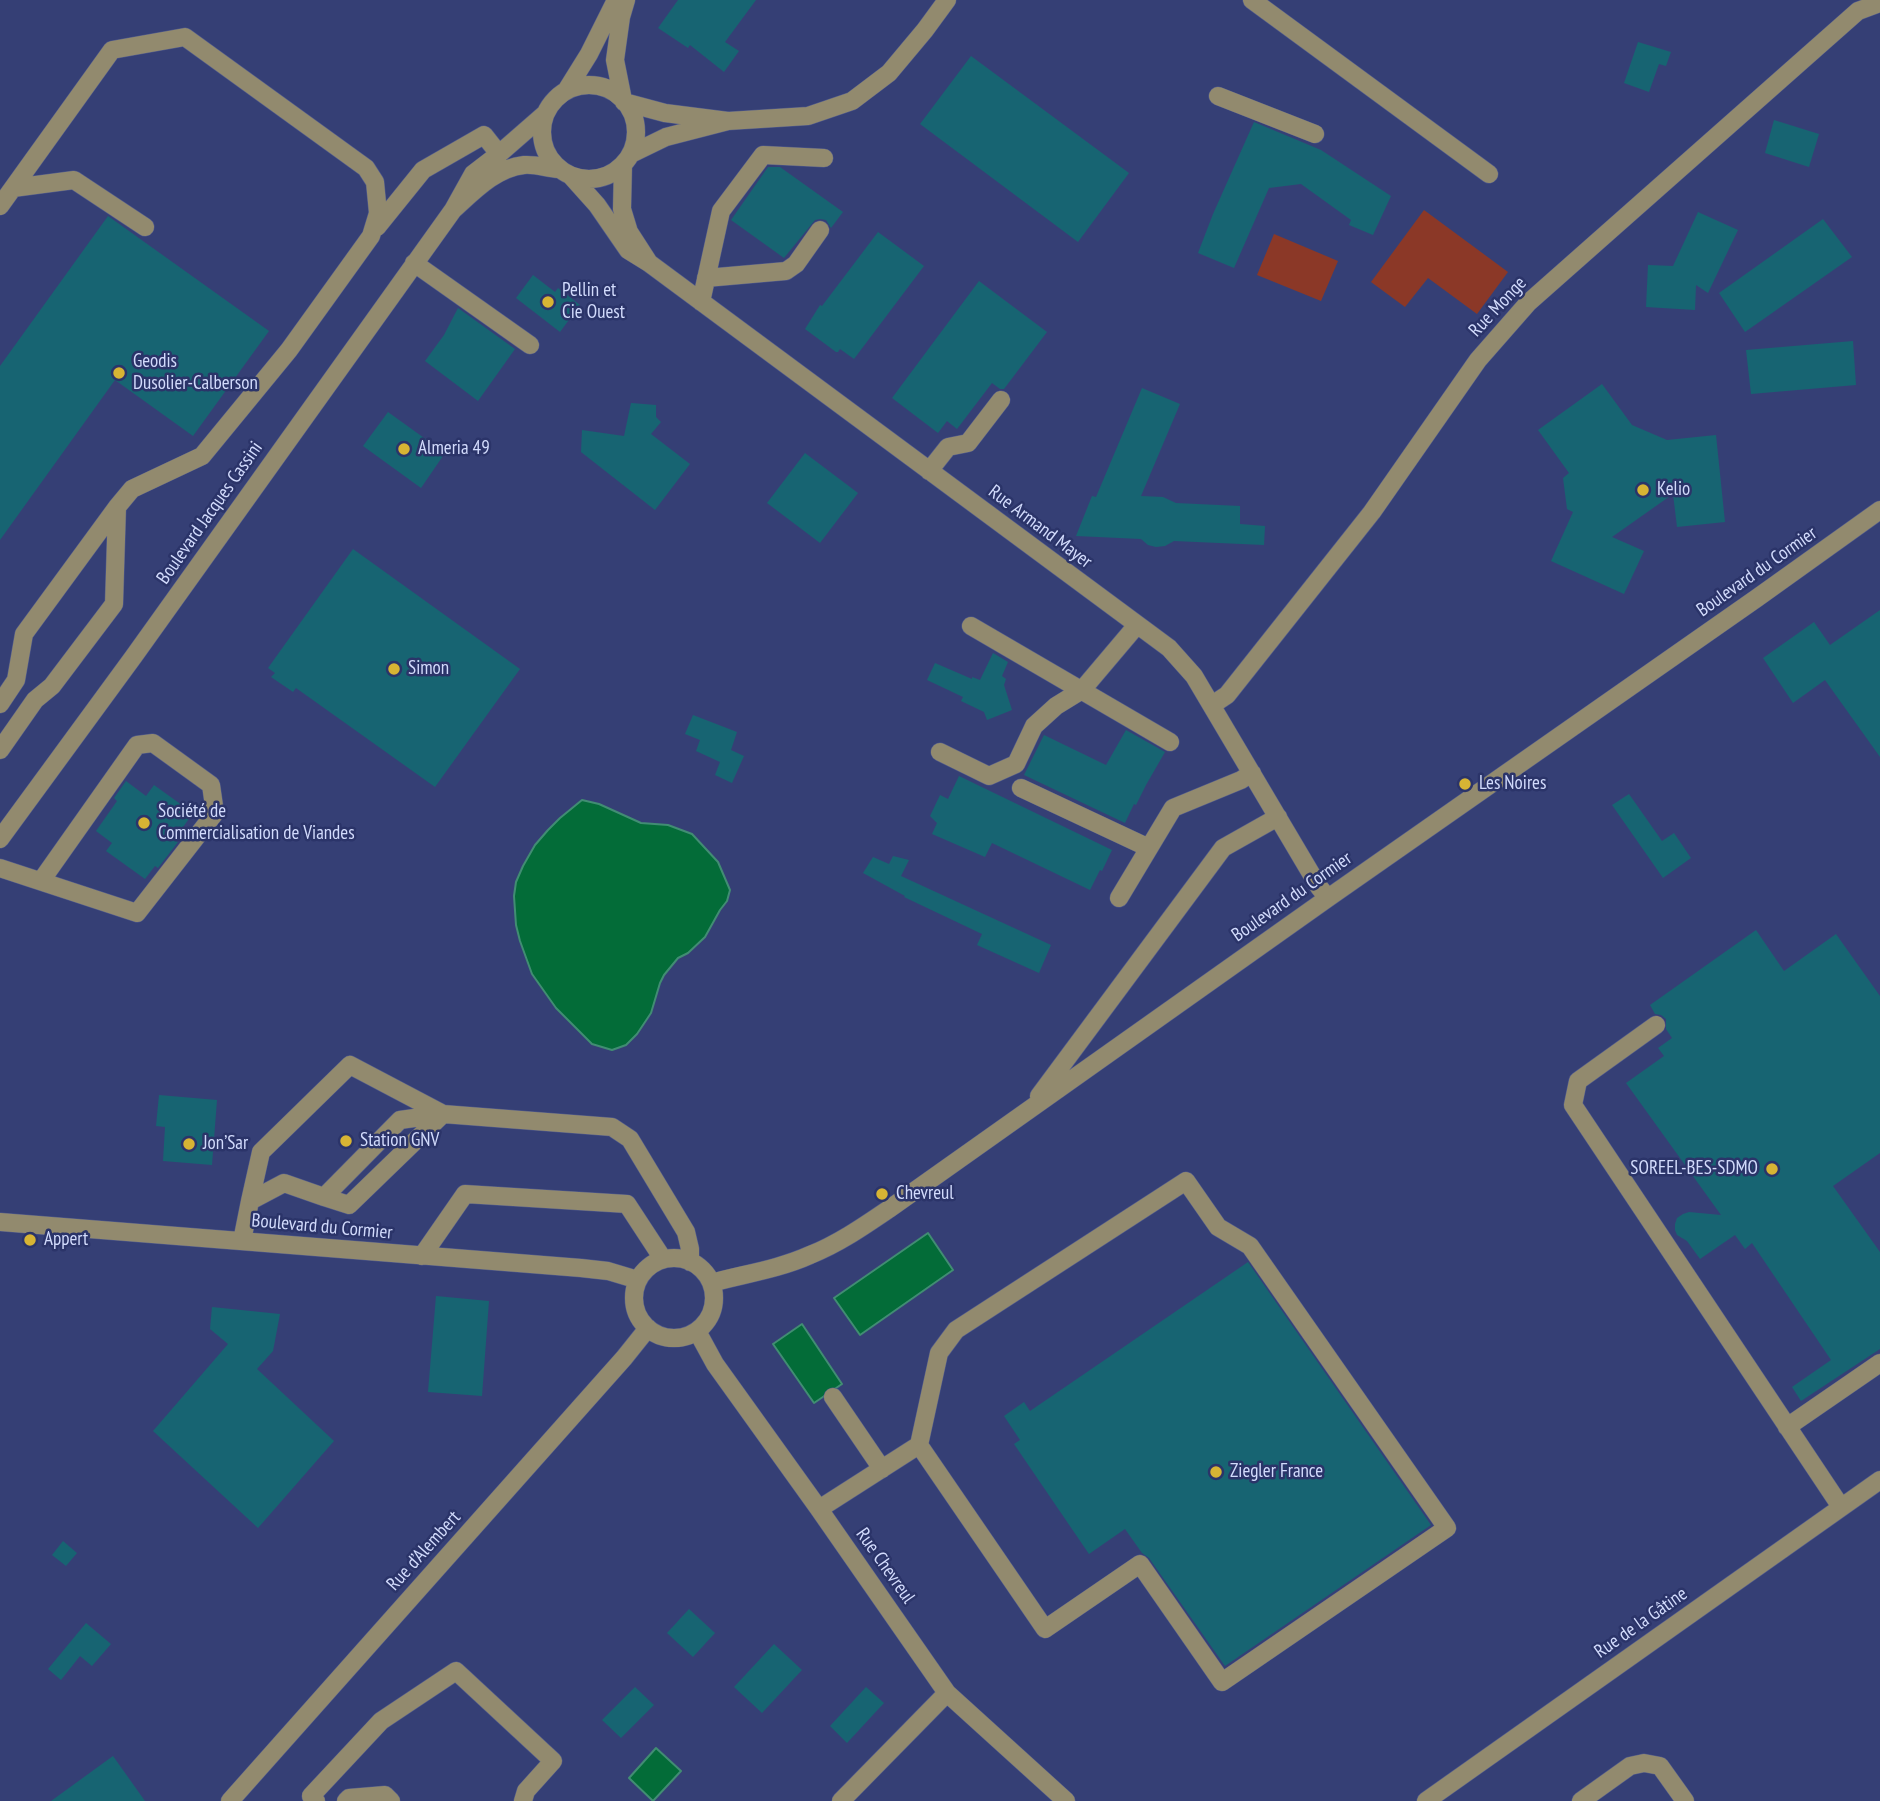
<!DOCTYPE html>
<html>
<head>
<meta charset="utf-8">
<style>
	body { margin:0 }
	canvas { display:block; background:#353f75 }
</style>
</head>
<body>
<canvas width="1880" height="1801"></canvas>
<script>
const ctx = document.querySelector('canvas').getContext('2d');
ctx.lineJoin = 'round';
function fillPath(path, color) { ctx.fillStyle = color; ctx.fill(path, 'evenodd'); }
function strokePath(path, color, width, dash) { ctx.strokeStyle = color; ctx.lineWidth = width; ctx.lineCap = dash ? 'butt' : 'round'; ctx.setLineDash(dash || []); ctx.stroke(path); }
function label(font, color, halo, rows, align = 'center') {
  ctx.font = font + ' "PT Sans Narrow",sans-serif'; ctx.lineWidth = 5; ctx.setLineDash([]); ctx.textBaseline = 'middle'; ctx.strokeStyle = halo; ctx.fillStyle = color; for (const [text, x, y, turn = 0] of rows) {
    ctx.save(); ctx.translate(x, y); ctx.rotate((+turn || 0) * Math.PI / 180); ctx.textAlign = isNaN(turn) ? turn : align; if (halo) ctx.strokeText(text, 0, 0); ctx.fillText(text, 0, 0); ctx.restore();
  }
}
fillPath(new Path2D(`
	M1424,210L1508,272L1477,314L1428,278L1405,307L1371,282Z
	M1274,234L1338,261L1321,301L1257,275Z`), '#8b3827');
const water = new Path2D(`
	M582,800L599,804L641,823L668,825L692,834L718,862L730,890L727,901L720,910L705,937L688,953L678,958L664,975L660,983L651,1013L637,1034L626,1045L612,1050L592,1044L556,1008L532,974L520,941L516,925L514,896L516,882L523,866L535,845L548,830L560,818Z
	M928,1233L953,1270L860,1335L834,1298Z
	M802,1324L842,1384L814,1403L773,1344Z
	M656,1748L681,1771L653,1801L629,1778Z`);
fillPath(water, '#036c38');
strokePath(water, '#418d73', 2);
fillPath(new Path2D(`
	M678,0H756L725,42L739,51L724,72L690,45L688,48L658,28Z
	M1638,42L1671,52L1666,66L1659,64L1649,92L1624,83Z
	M971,56L1129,173L1078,242L920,124Z
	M1774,120L1819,134L1809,167L1765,153Z
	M1254,122L1321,150L1391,196L1373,235L1349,225L1351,220L1301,184L1269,188L1234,268L1198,253L1213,214Z
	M768,167H780L843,212L831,228L826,220L820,219L815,220L784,258L731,220Z
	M1698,212L1738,230L1708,293L1696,285L1695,310L1646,307L1648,265L1673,266Z
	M108,216L269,331L193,436L115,380L0,540V366Z
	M1823,219L1852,257L1745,332L1719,293Z
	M878,232L924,266L854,359L840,349L838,352H836L805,329L820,305L822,306Z
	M533,275L555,292L558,288L580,305L560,332L516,298Z
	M979,281L1047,332L1004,389H1000L992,383L957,429L947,421L938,433L892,398Z
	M458,308L515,349L478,401L425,361L444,335Z
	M1853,341L1856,385L1751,394L1746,350Z
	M1602,384L1632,425L1667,440L1716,435L1725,522L1677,527L1673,494L1612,537L1644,551L1624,594L1551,561L1573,512L1567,509L1563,478L1569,473L1538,430Z
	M1142,388L1180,404L1141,496L1163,497L1176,503L1240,506V524L1265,526L1264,545L1174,541L1165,546L1156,547L1148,545L1141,539L1076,536L1092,496L1096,497Z
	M631,403L656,405V417L661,422L651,434L690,464L655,510L581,452L582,430L624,436Z
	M388,412L445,453L421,488L363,446Z
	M805,453L858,493L820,543L767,503Z
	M353,549L520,669L435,787L296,688L293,692L271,677L275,673L268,668Z
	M1880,610V757L1825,680L1793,703L1763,658L1814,622L1830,645Z
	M993,653L1008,662L1002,676L1006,679L1004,685L1012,710L987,720L984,712L961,701L963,697L927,680L935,663L972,679V677L980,680Z
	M693,715L737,732L731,750L744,756L732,783L715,775L720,762L696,751L700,740L685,734Z
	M1126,730L1165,752L1146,785L1136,805L1134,804L1125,823L1024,775L1044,735L1106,765Z
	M959,776L1112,850L1102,871L1100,870L1090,890L992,843L985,857L932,834L937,823L930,816L940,795L948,799Z
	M126,781L146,796L154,785L193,813L174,840L178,842L158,868L155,866L145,879L106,851L112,843L96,831L117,801L114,798Z
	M1629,794L1662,841L1674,833L1691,858L1663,878L1612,805Z
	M893,856L909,860L901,876L1051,945L1039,973L977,945L982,934L904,897L905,896L863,873L873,857L889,864Z
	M1756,930L1784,971L1836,934L1880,996V1153L1833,1186L1880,1252V1349L1801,1401L1792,1387L1831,1360L1752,1243L1745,1249L1735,1235L1700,1259L1687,1241L1677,1235L1675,1230V1224L1677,1218L1683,1214L1689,1212L1721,1215L1626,1083L1664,1056L1658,1048L1672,1038L1666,1029V1019L1661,1015L1655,1014L1650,1005Z
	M159,1095L217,1100L212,1165L163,1161L165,1127L156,1126Z
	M1248,1262L1431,1525L1225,1666L1149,1558L1142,1553L1125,1529L1089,1554L1014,1444L1020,1440L1004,1416L1024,1402L1030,1411Z
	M436,1296L489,1301L482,1396L428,1392Z
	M212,1307L280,1314L273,1351L257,1369L334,1441L258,1528L153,1431L228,1344L210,1329Z
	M63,1541L77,1553L66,1566L52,1555Z
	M689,1609L715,1633L693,1657L667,1633Z
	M86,1623L111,1644L92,1666L80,1656L61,1680L48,1669Z
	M774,1644L802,1670L762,1713L734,1687Z
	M635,1687L654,1705L621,1738L602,1720Z
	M866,1687L884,1703L847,1743L830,1726Z
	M113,1756L145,1801H51Z`), '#176472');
const minor = new Path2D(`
	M1252,0L1489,174
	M542 132a47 47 0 1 1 94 0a47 47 0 1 1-94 0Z
	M566,91L589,54L616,0
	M1218,96L1315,134
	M623,100L615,60L621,17L626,0
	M624,102L665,113L728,121L666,137L631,154
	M546,113L499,154L473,174L453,210C473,192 495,168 524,165C535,164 547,168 558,169
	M728,121L808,116L852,101L889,73L925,30L947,0
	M571,176L597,205L628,250L649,263L629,232L622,209L623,165
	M13,188L74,180L145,227
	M0,206L112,50L185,37L366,168L375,182L378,213L371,236L289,350L202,456L132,489L117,507L24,634L16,680L0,704
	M377,227L423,170L484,135L499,154
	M414,263L530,345
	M649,263L1169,648L1194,676L1319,887L1328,898
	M706,278L786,271L796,264L820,230
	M701,302L721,211L763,155L824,158
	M929,471L948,447L968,443L1001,400
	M971,626L1170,742
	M1212,705L1227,695L1372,512L1478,360L1528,303L1858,11L1877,4L1879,0
	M0,750L35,700L52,686L114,604L117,507
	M940,752L989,776L1016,764L1034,726L1056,706L1082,690L1137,625
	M1021,788L1149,848
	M0,839L134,656L453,210
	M0,868L137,913L215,813L211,785L153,743L137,745L41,881
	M1119,898L1173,808L1241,780L1252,773
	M1656,1025L1578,1081L1573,1105L1841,1507
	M1039,1096L1223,848L1278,817
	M324,1197L349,1205L443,1114
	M250,1201L261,1152L350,1065L443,1114
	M0,1222L581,1268L608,1271L638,1280
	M242,1241L250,1201L284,1183L324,1197L400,1120L443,1114L612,1127L630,1139L686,1232L690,1249V1262
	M422,1256L465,1194L627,1204L663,1259
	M634 1298a40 40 0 1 1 80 0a40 40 0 1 1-80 0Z
	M711,1283C744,1274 779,1269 810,1255C838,1244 864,1226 889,1209L1328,898L1757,598L1880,510
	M697,1331L715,1364L819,1509L947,1693L1066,1801
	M833,1397L882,1469
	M1787,1427L1880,1363
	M819,1509L919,1445L1045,1629L1140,1564L1222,1682L1447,1528L1250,1246L1218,1227L1186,1181L956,1330L939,1353L919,1445
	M230,1801L624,1358L648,1328
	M316,1801L311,1796L381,1721L456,1671L553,1761L526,1791L523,1801
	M346,1801L349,1798L385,1795L391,1801
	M841,1801L947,1693
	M1426,1801L1880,1480
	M1581,1801L1630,1766L1644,1763L1660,1766L1685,1801`);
strokePath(minor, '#515b8d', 19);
strokePath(minor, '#928a6e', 18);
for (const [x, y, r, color] of [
	[548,302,7,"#d7b434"],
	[119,373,7,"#d7b434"],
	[404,449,7,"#d7b434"],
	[1643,490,7,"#d7b434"],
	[394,669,7,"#d7b434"],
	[1465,784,7,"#d7b434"],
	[144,823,7,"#d7b434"],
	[346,1141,7,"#d7b434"],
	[189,1144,7,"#d7b434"],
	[1772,1169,7,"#d7b434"],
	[882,1194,7,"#d7b434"],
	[30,1240,7,"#d7b434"],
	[1216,1472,7,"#d7b434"]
]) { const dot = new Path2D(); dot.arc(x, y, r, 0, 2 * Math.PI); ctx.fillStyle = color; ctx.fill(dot); strokePath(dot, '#2b3469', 2.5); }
label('19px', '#d2dbfc', '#2b3469', [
	["Pellin et",562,291],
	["Cie Ouest",562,313],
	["Geodis",133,362],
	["Dusolier-Calberson",133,384],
	["Almeria 49",418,449],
	["Kelio",1657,490],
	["Simon",408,669],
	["Les Noires",1479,784],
	["Société de",158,812],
	["Commercialisation de Viandes",158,834],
	["Station GNV",360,1141],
	["Jon’Sar",203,1144],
	["SOREEL-BES-SDMO",1758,1169,"right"],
	["Chevreul",896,1194],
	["Appert",44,1240],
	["Ziegler France",1230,1472]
], 'left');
label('19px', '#d2dbfc', '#2b3469', [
	["Rue Monge",1498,307,-47],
	["Boulevard Jacques Cassini",210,513,-55],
	["Rue Armand Mayer",1040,527,37],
	["Boulevard du Cormier",1757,572,-35],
	["Boulevard du Cormier",1292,897,-35],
	["Boulevard du Cormier",322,1227,5],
	["Rue d’Alembert",424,1551,-48],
	["Rue Chevreul",885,1566,55],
	["Rue de la Gâtine",1641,1623,-35]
]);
</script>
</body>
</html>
